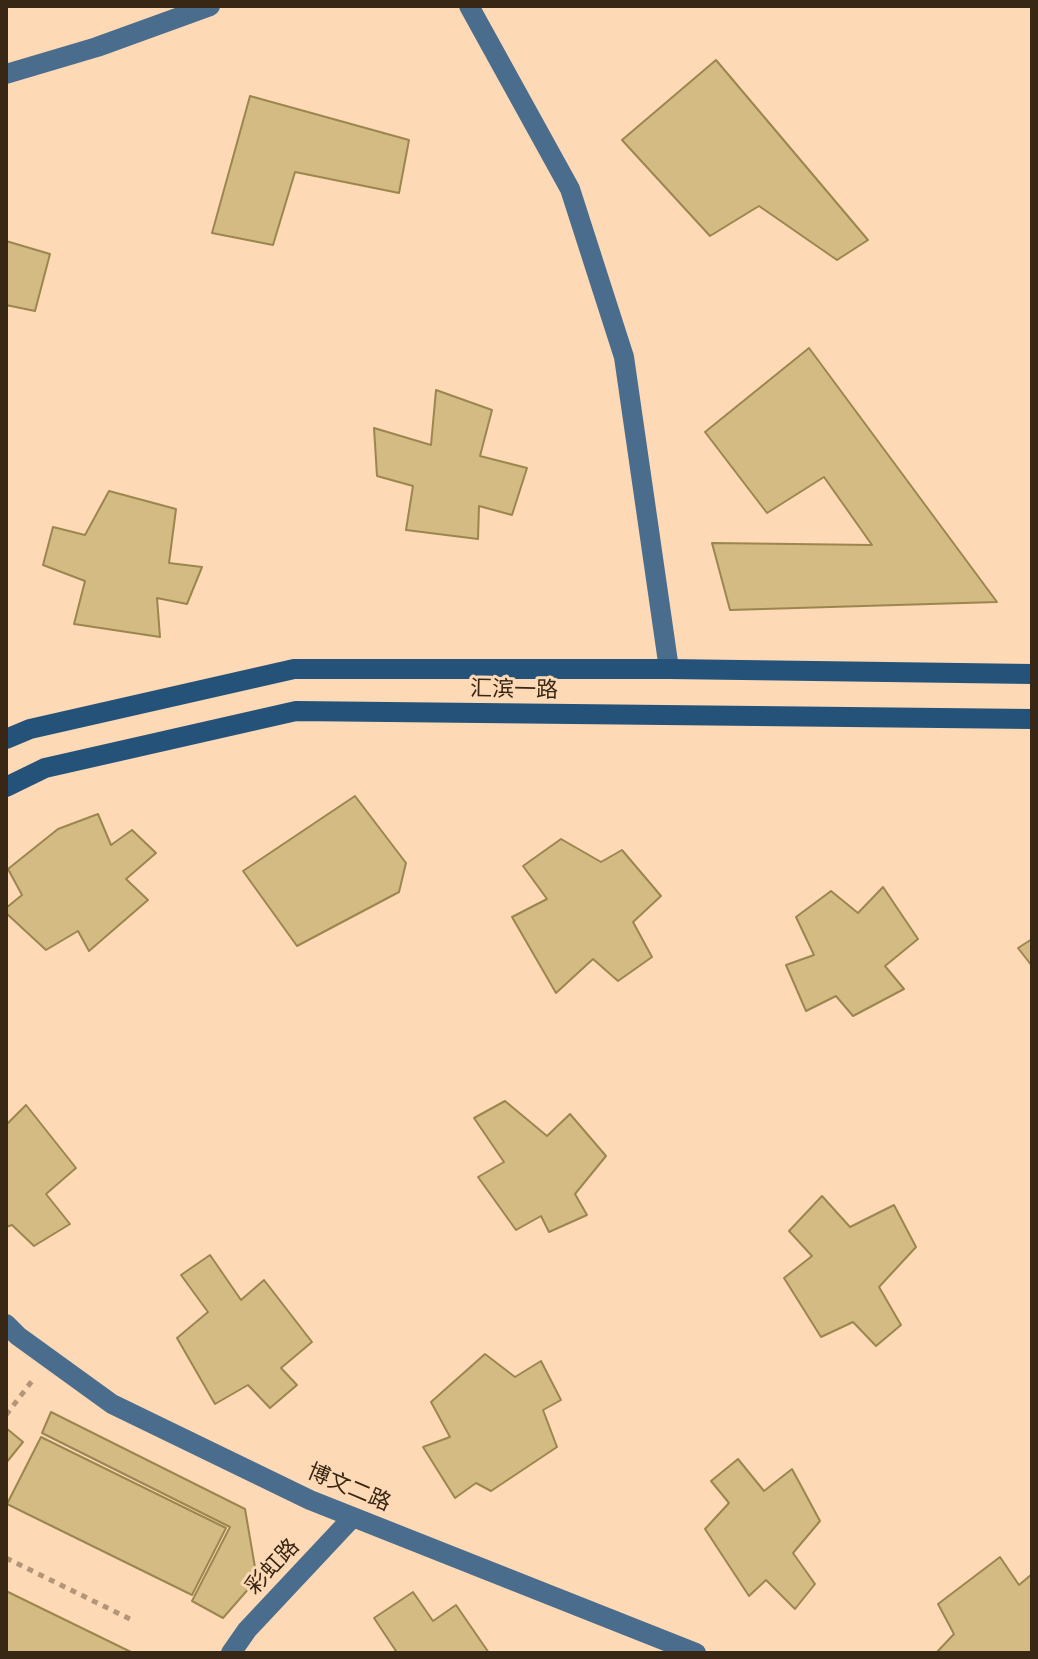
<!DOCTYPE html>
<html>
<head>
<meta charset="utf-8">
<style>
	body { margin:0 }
	#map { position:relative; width:1038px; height:1659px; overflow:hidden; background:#fdd9b5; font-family:"Noto Sans",sans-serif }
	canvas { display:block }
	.frame { position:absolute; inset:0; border:8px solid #382715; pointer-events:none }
</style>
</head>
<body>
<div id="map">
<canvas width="1038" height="1659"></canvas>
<div class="frame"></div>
</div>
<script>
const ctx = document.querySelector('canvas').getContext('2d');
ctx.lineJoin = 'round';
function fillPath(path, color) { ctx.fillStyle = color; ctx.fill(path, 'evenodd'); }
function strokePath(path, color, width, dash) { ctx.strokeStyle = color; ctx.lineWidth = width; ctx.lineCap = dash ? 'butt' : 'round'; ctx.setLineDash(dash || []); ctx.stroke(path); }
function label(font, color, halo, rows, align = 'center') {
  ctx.font = font + ' "Noto Sans","Noto Sans SC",sans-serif'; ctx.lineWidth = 6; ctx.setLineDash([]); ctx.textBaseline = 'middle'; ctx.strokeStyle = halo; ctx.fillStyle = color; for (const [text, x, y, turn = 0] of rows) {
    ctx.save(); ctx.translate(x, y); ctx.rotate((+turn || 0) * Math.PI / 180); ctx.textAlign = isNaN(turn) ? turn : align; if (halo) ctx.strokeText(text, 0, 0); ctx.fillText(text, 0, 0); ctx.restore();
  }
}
const building = new Path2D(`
	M716,60L868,240L837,260L759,206L710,236L622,140Z
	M250,96L409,140L399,193L295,172L273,245L212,233Z
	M6,241L50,254L35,311L6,305Z
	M809,348L997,602L730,610L712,543L872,545L824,477L767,513L705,432Z
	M436,390L492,410L480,456L527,468L512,515L479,506L478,539L406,530L413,486L377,476L374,428L431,445Z
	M109,491L176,509L169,563L202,567L187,604L157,598L160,637L74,624L85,581L43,565L53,527L85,535Z
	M355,796L406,863L399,892L297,946L243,871Z
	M98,814L111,845L132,830L156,853L126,879L148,900L89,951L78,931L46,950L6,913V908L22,895L8,869L58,829Z
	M561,839L601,862L622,850L661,896L633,922L652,957L618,981L593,959L556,993L512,917L547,899L523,866Z
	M883,887L918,939L885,966L904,989L853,1016L836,996L806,1011L786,965L814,955L796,917L831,891L858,913Z
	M1032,939V966L1018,948Z
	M505,1101L547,1136L570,1114L606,1156L575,1194L587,1215L549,1232L541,1216L516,1230L478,1177L504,1162L474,1118Z
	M26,1105L76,1168L46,1194L70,1224L34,1246L12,1225L6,1227V1125Z
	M822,1196L850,1227L894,1205L916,1247L879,1287L901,1325L876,1346L853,1322L821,1337L784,1278L812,1256L789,1231Z
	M210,1255L241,1300L264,1280L312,1342L281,1368L297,1385L270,1408L248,1385L215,1404L177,1338L208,1312L181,1275Z
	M485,1354L515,1377L541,1361L561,1400L543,1410L557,1447L491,1491L476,1483L455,1498L423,1447L450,1437L431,1402Z
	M51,1412L245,1509L257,1579L223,1618L192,1601L230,1527L42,1433Z
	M6,1428L23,1442L6,1463Z
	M41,1437L226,1528L192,1595L7,1504Z
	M738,1459L764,1491L792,1469L820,1521L793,1553L815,1584L795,1609L766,1580L749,1596L705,1529L729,1503L711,1481Z
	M1000,1557L1019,1585L1032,1574V1653H936L954,1634L938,1604Z
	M6,1591L133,1653H6Z
	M413,1592L433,1621L456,1605L489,1653H392L396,1651L374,1618Z`);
fillPath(building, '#d3bb83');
strokePath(building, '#9c864f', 2);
strokePath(new Path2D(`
	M6,1415L35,1377
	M6,1558L134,1621`), '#b39679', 5, [6, 6]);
strokePath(new Path2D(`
	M469,6L570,189L624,357L669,669
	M6,74L97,47L210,6
	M6,1324L18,1336L112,1404L310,1500L696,1653
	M231,1653L247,1630L353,1517`), '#4a6d8d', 20);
strokePath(new Path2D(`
	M6,739L30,729L294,669H669L1032,674
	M6,787L45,768L296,711L1032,719`), '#255279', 20);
label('22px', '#382715', '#fdd9b5', [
	["汇滨一路",514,690,1],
	["博文二路",349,1488,23],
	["彩虹路",273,1567,-47]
]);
</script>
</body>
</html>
